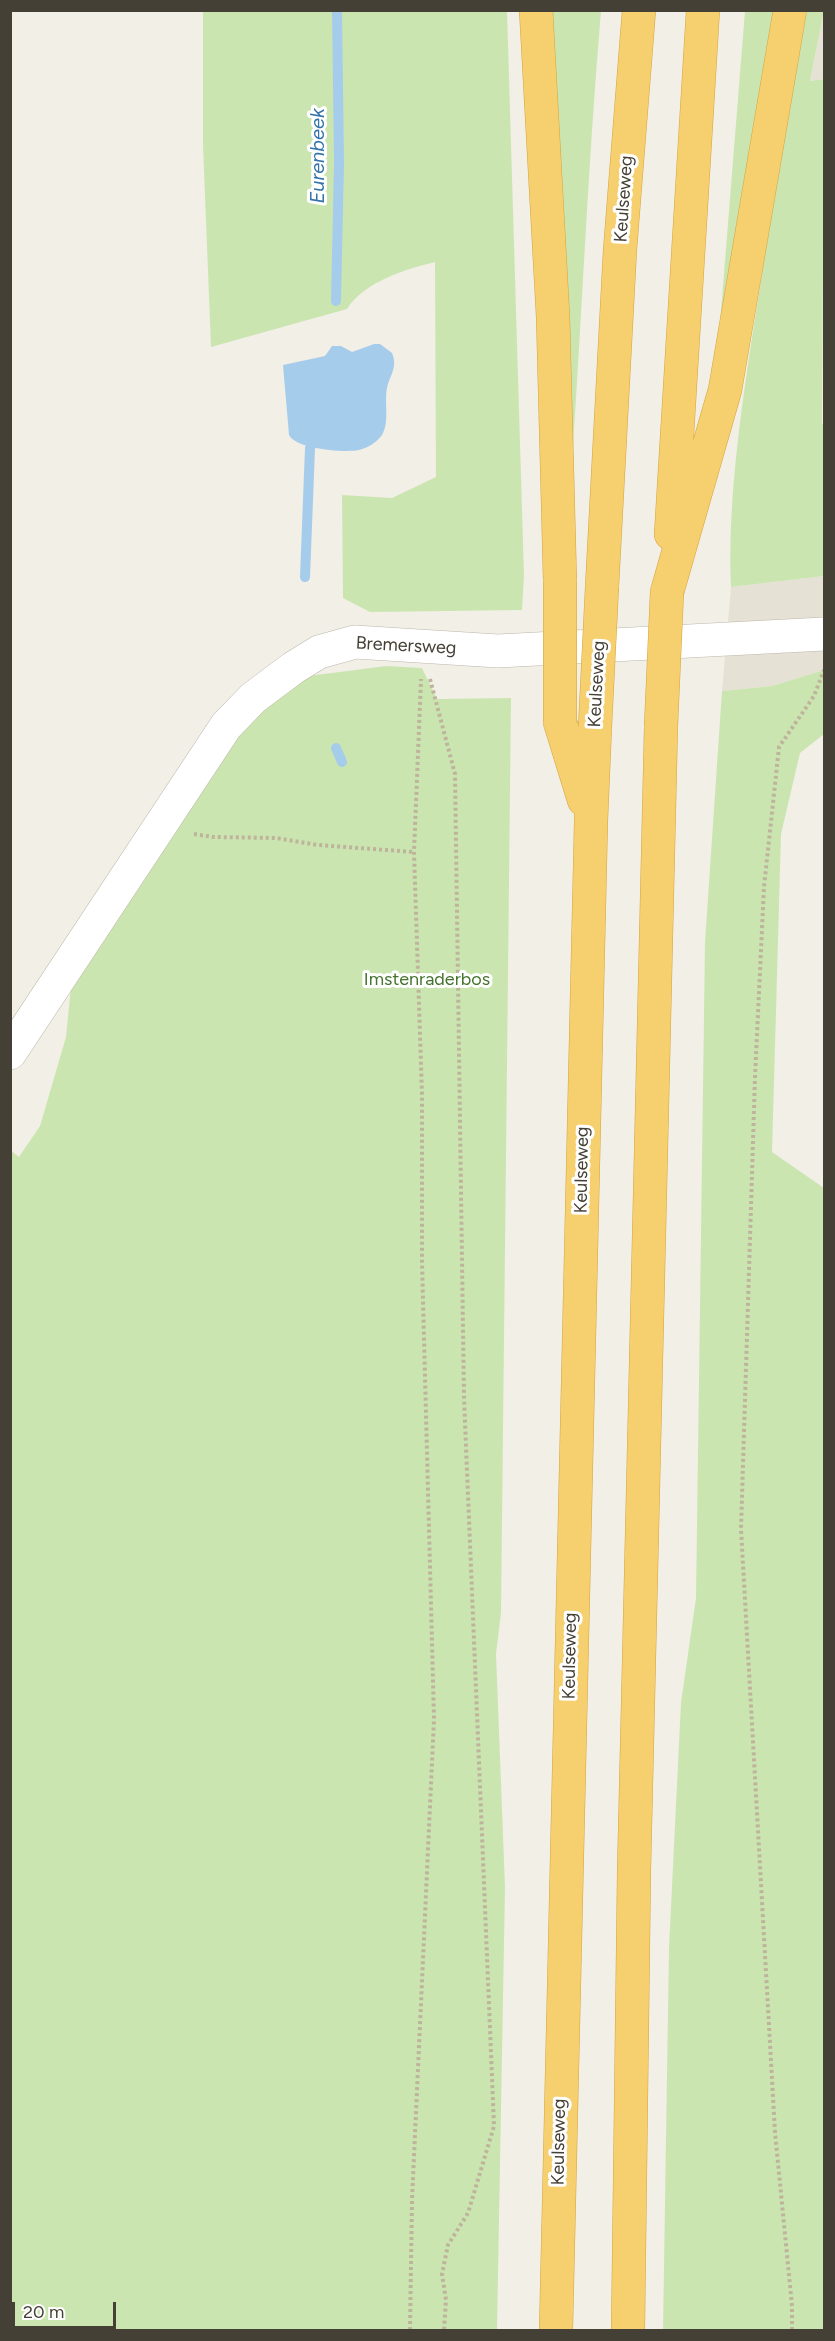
<!DOCTYPE html>
<html>
<head>
<meta charset="utf-8">
<style>
	body { margin:0 }
	#map { position:relative; width:835px; height:2341px; overflow:hidden; background:#f2efe7; font-family:Figtree,sans-serif }
	canvas { display:block }
	.frame { position:absolute; inset:0; border:12px solid #454036; pointer-events:none }
	.scale { position:absolute; left:12px; top:2302px; width:104px; height:27px; box-sizing:border-box; border:3px solid #454036; border-top:0; padding-left:8px; font-size:18px; line-height:21px; white-space:nowrap; color:#454036; -webkit-text-stroke:4px #fff; paint-order:stroke }
</style>
</head>
<body>
<div id="map">
<canvas width="835" height="2341"></canvas>
<div class="frame"></div>
<div class="scale">20 m</div>
</div>
<script>
const ctx = document.querySelector('canvas').getContext('2d');
ctx.lineJoin = 'round';
function fillPath(path, color) { ctx.fillStyle = color; ctx.fill(path, 'evenodd'); }
function strokePath(path, color, width, dash) { ctx.strokeStyle = color; ctx.lineWidth = width; ctx.lineCap = dash ? 'butt' : 'round'; ctx.setLineDash(dash || []); ctx.stroke(path); }
function label(font, color, halo, rows, align = 'center') {
  ctx.font = font + ' Figtree,sans-serif'; ctx.lineWidth = 6; ctx.setLineDash([]); ctx.textBaseline = 'middle'; ctx.strokeStyle = halo; ctx.fillStyle = color; for (const [text, x, y, turn = 0] of rows) {
    ctx.save(); ctx.translate(x, y); ctx.rotate((+turn || 0) * Math.PI / 180); ctx.textAlign = isNaN(turn) ? turn : align; if (halo) ctx.strokeText(text, 0, 0); ctx.fillText(text, 0, 0); ctx.restore();
  }
}
fillPath(new Path2D(`
	M824,11V79L810,81Z
	M824,576V670L772,686L722,691L731,587Z`), '#e6e1d5');
fillPath(new Path2D(`
	M203,11H507L524,576L522,610L370,612L343,598L342,495L392,498L436,477L435,262C406,269 364,282 347,309L211,347L203,145Z
	M546,11H601C587,175 581,340 569,504Z
	M745,11H779L719,336Z
	M807,11H824L810,81L824,79L822,424L824,423V576L731,587C727,498 743,395 757,306C772,207 788,109 807,11Z
	M386,666L422,668L437,699L511,698L501,1613L496,1654L505,1887L497,2330H11L10,1150L19,1157L40,1126L66,1037L71,987L260,704L301,677Z
	M824,670V734L800,753L781,834L772,1152L824,1188V2330H663L669,1948L681,1703L696,1598L705,942L722,691L772,686Z`), '#cbe5b1');
fillPath(new Path2D(`
	M374,344H380L392,353C398,367 390,375 387,388C384,403 390,422 382,435C377,442 368,448 359,450C344,453 296,449 289,435L283,365L325,356L332,346H341L352,352Z`), '#a6ccec');
strokePath(new Path2D(`
	M336,301L339,162L337,10
	M305,577L310,448L316,435
	M336,748L342,762`), '#a6ccec', 10);
const street = new Path2D(`
	M10,1053L226,726L253,698L293,668L319,652L355,642L498,651L824,634`);
const highway = new Path2D(`
	M536,10L553,317L560,582
	M671,534L703,10
	M602,587L620,250L639,10
	M667,592L725,390L790,10
	M560,722L584,800
	M556,2330L591,821L595,727
	M628,2330L634,1871L661,726`);
strokePath(street, '#bdb7aa', 34);
strokePath(highway, '#d5a43e', 34);
strokePath(new Path2D(`
	M430,679L455,774L464,1398L494,2126L468,2213L448,2245L442,2274L446,2300L444,2330
	M194,834L213,837L276,838L318,845L414,852
	M410,2330L412,2200L434,1719L422,1262V1095L414,852L421,679
	M792,2330V2306L775,2132L741,1529L755,1077L764,887L779,747L814,696L824,670`), '#beb49c', 4, [3, 3]);
strokePath(street, '#fff', 33);
strokePath(highway, '#f6cf6e', 33);
const highwayBridge = new Path2D(`
	M560,582V722
	M661,726L667,592
	M595,727L602,587`);
strokePath(highwayBridge, '#d5a43e', 34, []);
strokePath(highwayBridge, '#f6cf6e', 33);
label('18px', '#454036', '#fff', [
	["Keulseweg",624,199,-86],
	["Bremersweg",406,646,3],
	["Keulseweg",597,684,-87],
	["Keulseweg",582,1170,-89],
	["Keulseweg",570,1656,-89],
	["Keulseweg",559,2142,-89]
]);
label('18px', '#44742d', '#fff', [
	["Imstenraderbos",427,980]
]);
label('italic 20px', '#3574ab', '#fff', [
	["Eurenbeek",318,156,-90]
]);
</script>
</body>
</html>
